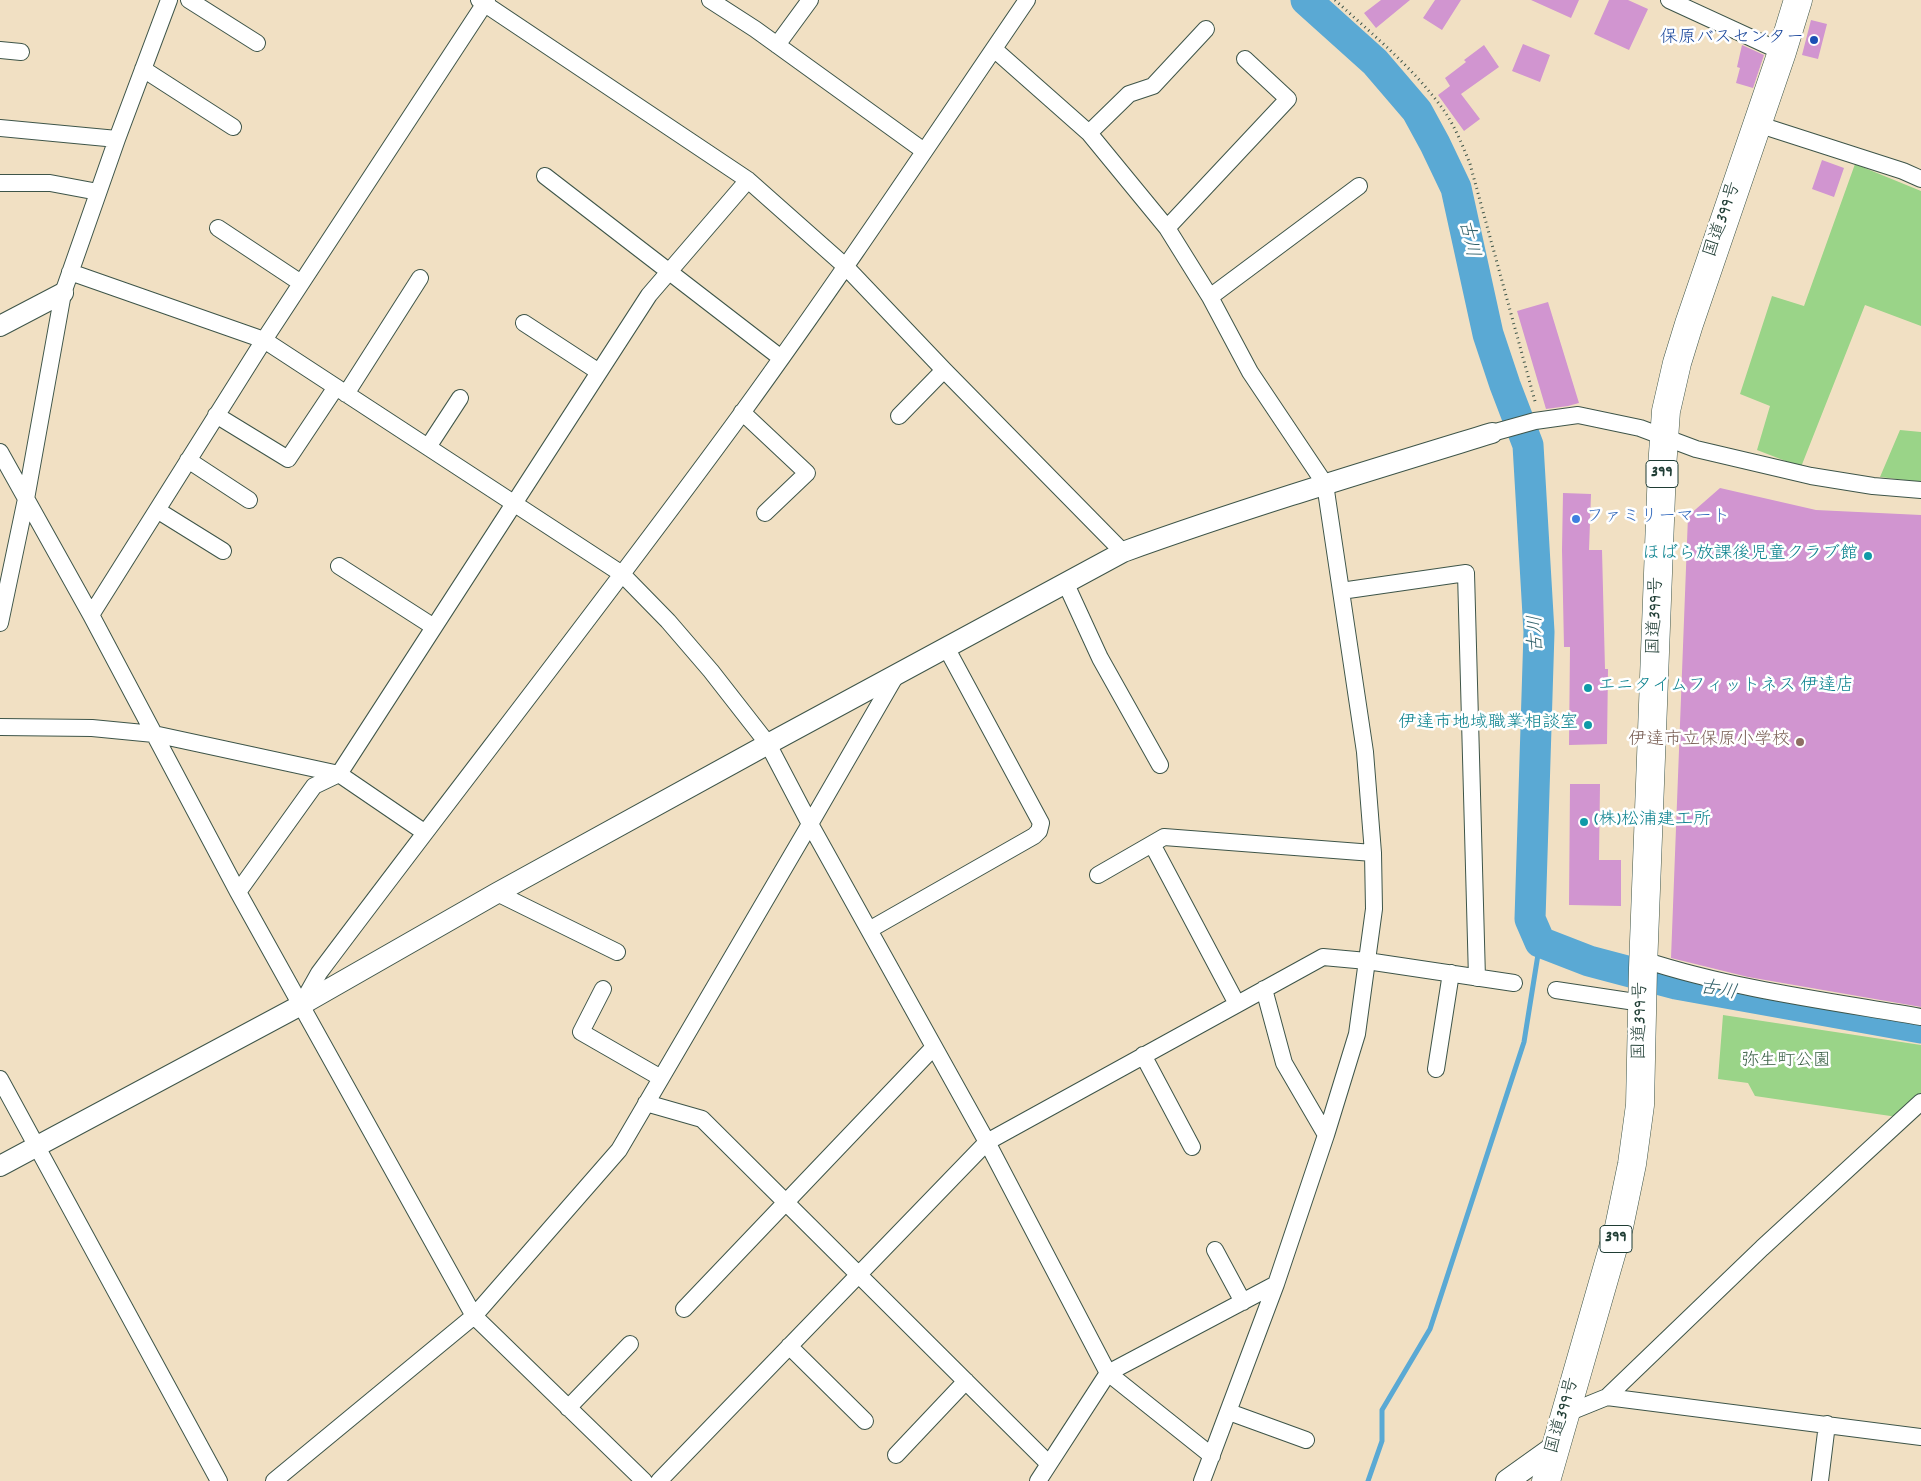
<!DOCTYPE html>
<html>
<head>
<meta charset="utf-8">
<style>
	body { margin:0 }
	canvas { display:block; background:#f1e0c3 }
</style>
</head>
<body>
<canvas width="1921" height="1481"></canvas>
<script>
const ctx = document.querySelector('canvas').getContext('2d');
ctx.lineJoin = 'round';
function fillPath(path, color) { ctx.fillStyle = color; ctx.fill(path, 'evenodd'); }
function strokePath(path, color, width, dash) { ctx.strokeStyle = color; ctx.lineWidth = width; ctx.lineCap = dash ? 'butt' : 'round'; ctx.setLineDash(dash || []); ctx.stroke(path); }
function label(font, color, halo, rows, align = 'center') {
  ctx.font = font + ' Dekko,"Klee One",sans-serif'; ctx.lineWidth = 5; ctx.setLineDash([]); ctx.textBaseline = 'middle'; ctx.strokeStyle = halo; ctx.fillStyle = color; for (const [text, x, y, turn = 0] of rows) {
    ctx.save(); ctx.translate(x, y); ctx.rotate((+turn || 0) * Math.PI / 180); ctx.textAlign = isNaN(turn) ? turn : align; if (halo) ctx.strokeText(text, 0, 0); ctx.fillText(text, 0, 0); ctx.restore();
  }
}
fillPath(new Path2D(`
	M1855,164L1921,191V326L1865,305L1801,467L1757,450L1770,406L1740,394L1772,296L1804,306Z
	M1900,430L1921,432V482L1880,477Z
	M1723,1015L1921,1045V1102L1904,1118L1755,1096L1748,1083L1718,1079Z`), '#9ad488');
strokePath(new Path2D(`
	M1368,1481L1382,1441V1410L1430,1329L1524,1042L1540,942`), '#5aa9d4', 5);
strokePath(new Path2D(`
	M1306,0L1375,62L1417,111L1435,144L1456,188L1488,334L1505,385L1528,445L1539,632L1530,919L1540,942L1589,961L1676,984L1921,1028`), '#5aa9d4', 31);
fillPath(new Path2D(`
	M1381,0H1410L1376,28L1364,13Z
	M1435,0H1461L1442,30L1423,18Z
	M1531,0H1579L1571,18Z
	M1609,0H1628L1648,9L1629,50L1594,34Z
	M1811,20L1827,24L1818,59L1802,55Z
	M1523,44L1550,55L1540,82L1512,71Z
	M1484,45L1499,67L1461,94L1480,119L1464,131L1438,95L1450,86L1445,78L1466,62L1464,60Z
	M1742,45L1764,55L1753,88L1736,83L1740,68L1737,67Z
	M1822,160L1844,168L1834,197L1812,189Z
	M1548,302L1579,403L1568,406L1546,409L1517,311Z
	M1720,488L1816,510L1921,515V1007L1748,977L1671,958L1688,516Z
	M1563,493L1591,494L1589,550H1602L1605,669H1608L1607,744L1569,745L1570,647H1564L1562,550Z
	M1570,784H1600L1599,860H1621V906L1569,905Z`), '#d195d0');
const minor = new Path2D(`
	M189,0L257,43
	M479,0L748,180L845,266L944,370L1123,552
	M710,0L755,29L924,151
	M1669,0L1782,52
	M777,45L810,0
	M994,49L1089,133L1129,94L1153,86L1206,29
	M0,50L21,52
	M143,69L233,127
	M1757,124L1903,171L1921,179
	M0,128L117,139
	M1089,133L1167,228L1210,297L1250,372L1325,484L1365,752L1373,853L1374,909L1357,1034L1326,1135L1276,1284L1202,1481
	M545,176L781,358
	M0,183H50L98,192
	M218,228L301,283
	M1167,228L1288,99L1245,59
	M70,272L264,340L622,574L668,621L711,671L768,744L810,824L987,1142L1108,1373L1212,1456
	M1210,297L1359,186
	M524,323L599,372
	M346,394L420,278
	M742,412L807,473L765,513
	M216,415L288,459L336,387
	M899,416L944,370
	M1492,433L1535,421L1578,415L1640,428L1696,449L1811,476L1873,486L1921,490
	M428,447L460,398
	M0,452L91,615L238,892L474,1316L644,1481
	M188,460L249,500
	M157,510L223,551
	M339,566L434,627
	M1066,584L1100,658L1160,765
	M1341,591L1466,573L1477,978
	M91,615L264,340L487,0
	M0,623L26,499L63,293L117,139L169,0
	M0,727L92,728L154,734L339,774L424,832
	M1152,844L1237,1004
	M1098,875L1164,837L1373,853
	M238,892L314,786L339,774L649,295L748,180
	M497,893L617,952
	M869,930L1034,836L1039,831L1041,823L947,649
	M1644,960C1733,989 1828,1001 1921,1017
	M603,989L581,1032L661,1078
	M1264,989L1284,1063L1326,1135
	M1556,990L1642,1003
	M301,1005L319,973C459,786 604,602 742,413C840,278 933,138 1027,0
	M1143,1055L1192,1147
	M1436,1069L1451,973
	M0,1079L219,1481
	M646,1103L702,1119L1049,1464
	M1215,1250L1243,1302
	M684,1309L934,1047
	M789,1346L865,1421
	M1607,1397L1921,1437
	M568,1408L630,1344
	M1229,1412L1306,1440
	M1565,1414L1607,1397L1762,1248L1921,1102
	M896,1455L966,1381
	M274,1481L474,1316L619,1150L810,824L895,677
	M659,1481L987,1142L1323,957L1367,961L1514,983
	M1038,1481L1108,1373L1276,1284
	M1820,1481L1827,1424`);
const tertiary = new Path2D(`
	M0,326L63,293
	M0,1166L301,1005L497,893L768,744L1123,552C1245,508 1368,471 1492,433`);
const secondary = new Path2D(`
	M1507,1481L1556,1446`);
const trunk = new Path2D(`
	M1546,1481L1619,1227L1632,1164L1640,1105L1643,968L1662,468L1666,411L1677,363L1689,324L1782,52L1798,0`);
strokePath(minor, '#3e5549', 18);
strokePath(tertiary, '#3e5549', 22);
strokePath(secondary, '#3e5549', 24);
strokePath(trunk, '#3e5549', 29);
strokePath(new Path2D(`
	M1335,0C1373,35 1415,69 1445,112C1455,127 1463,146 1470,164L1536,405`), '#3e5549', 3, [1, 4]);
strokePath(minor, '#fff', 16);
strokePath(tertiary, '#fff', 20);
strokePath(secondary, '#fff', 22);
strokePath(trunk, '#fff', 28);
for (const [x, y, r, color] of [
	[1814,40,5,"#1a4fb4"],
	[1576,519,5,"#3f7fe0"],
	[1868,556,5,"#0f9aa8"],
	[1588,688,5,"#0f9aa8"],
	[1588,725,5,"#0f9aa8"],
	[1800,742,5,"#8d6e63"],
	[1584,822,5,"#0f9aa8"]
]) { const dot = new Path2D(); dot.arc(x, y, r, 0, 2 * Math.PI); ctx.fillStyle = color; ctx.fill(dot); strokePath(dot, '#fff', 2); }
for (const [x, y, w] of [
	[1662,474,32],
	[1616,1239,32]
]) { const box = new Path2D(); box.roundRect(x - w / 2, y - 13.5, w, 27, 4); ctx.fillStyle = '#fff'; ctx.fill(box); strokePath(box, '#1f3d34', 1); }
label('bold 16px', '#1f3d34', null, [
	["399",1662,474],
	["399",1616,1239]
]);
label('18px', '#164399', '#fff', [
	["保原バスセンター",1804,40]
], 'right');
label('18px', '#1f3d34', '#fff', [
	["国道399号",1724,220,-71],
	["国道399号",1657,616,-88],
	["国道399号",1642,1021,-89],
	["国道399号",1564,1416,-74]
]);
label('18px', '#366cbe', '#fff', [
	["ファミリーマート",1586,519]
], 'left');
label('18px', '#0d838f', '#fff', [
	["ほばら放課後児童クラブ館",1858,556],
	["エニタイムフィットネス 伊達店",1598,688,"left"],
	["伊達市地域職業相談室",1578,725],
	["(株)松浦建工所",1594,822,"left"]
], 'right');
label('18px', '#785e54', '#fff', [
	["伊達市立保原小学校",1790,742]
], 'right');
label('18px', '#3e6349', '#fff', [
	["弥生町公園",1786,1063]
]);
label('italic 19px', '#34636c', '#fff', [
	["古川",1467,239,78],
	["古川",1538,634,-91],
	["古川",1718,992,10]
]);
</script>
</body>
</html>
